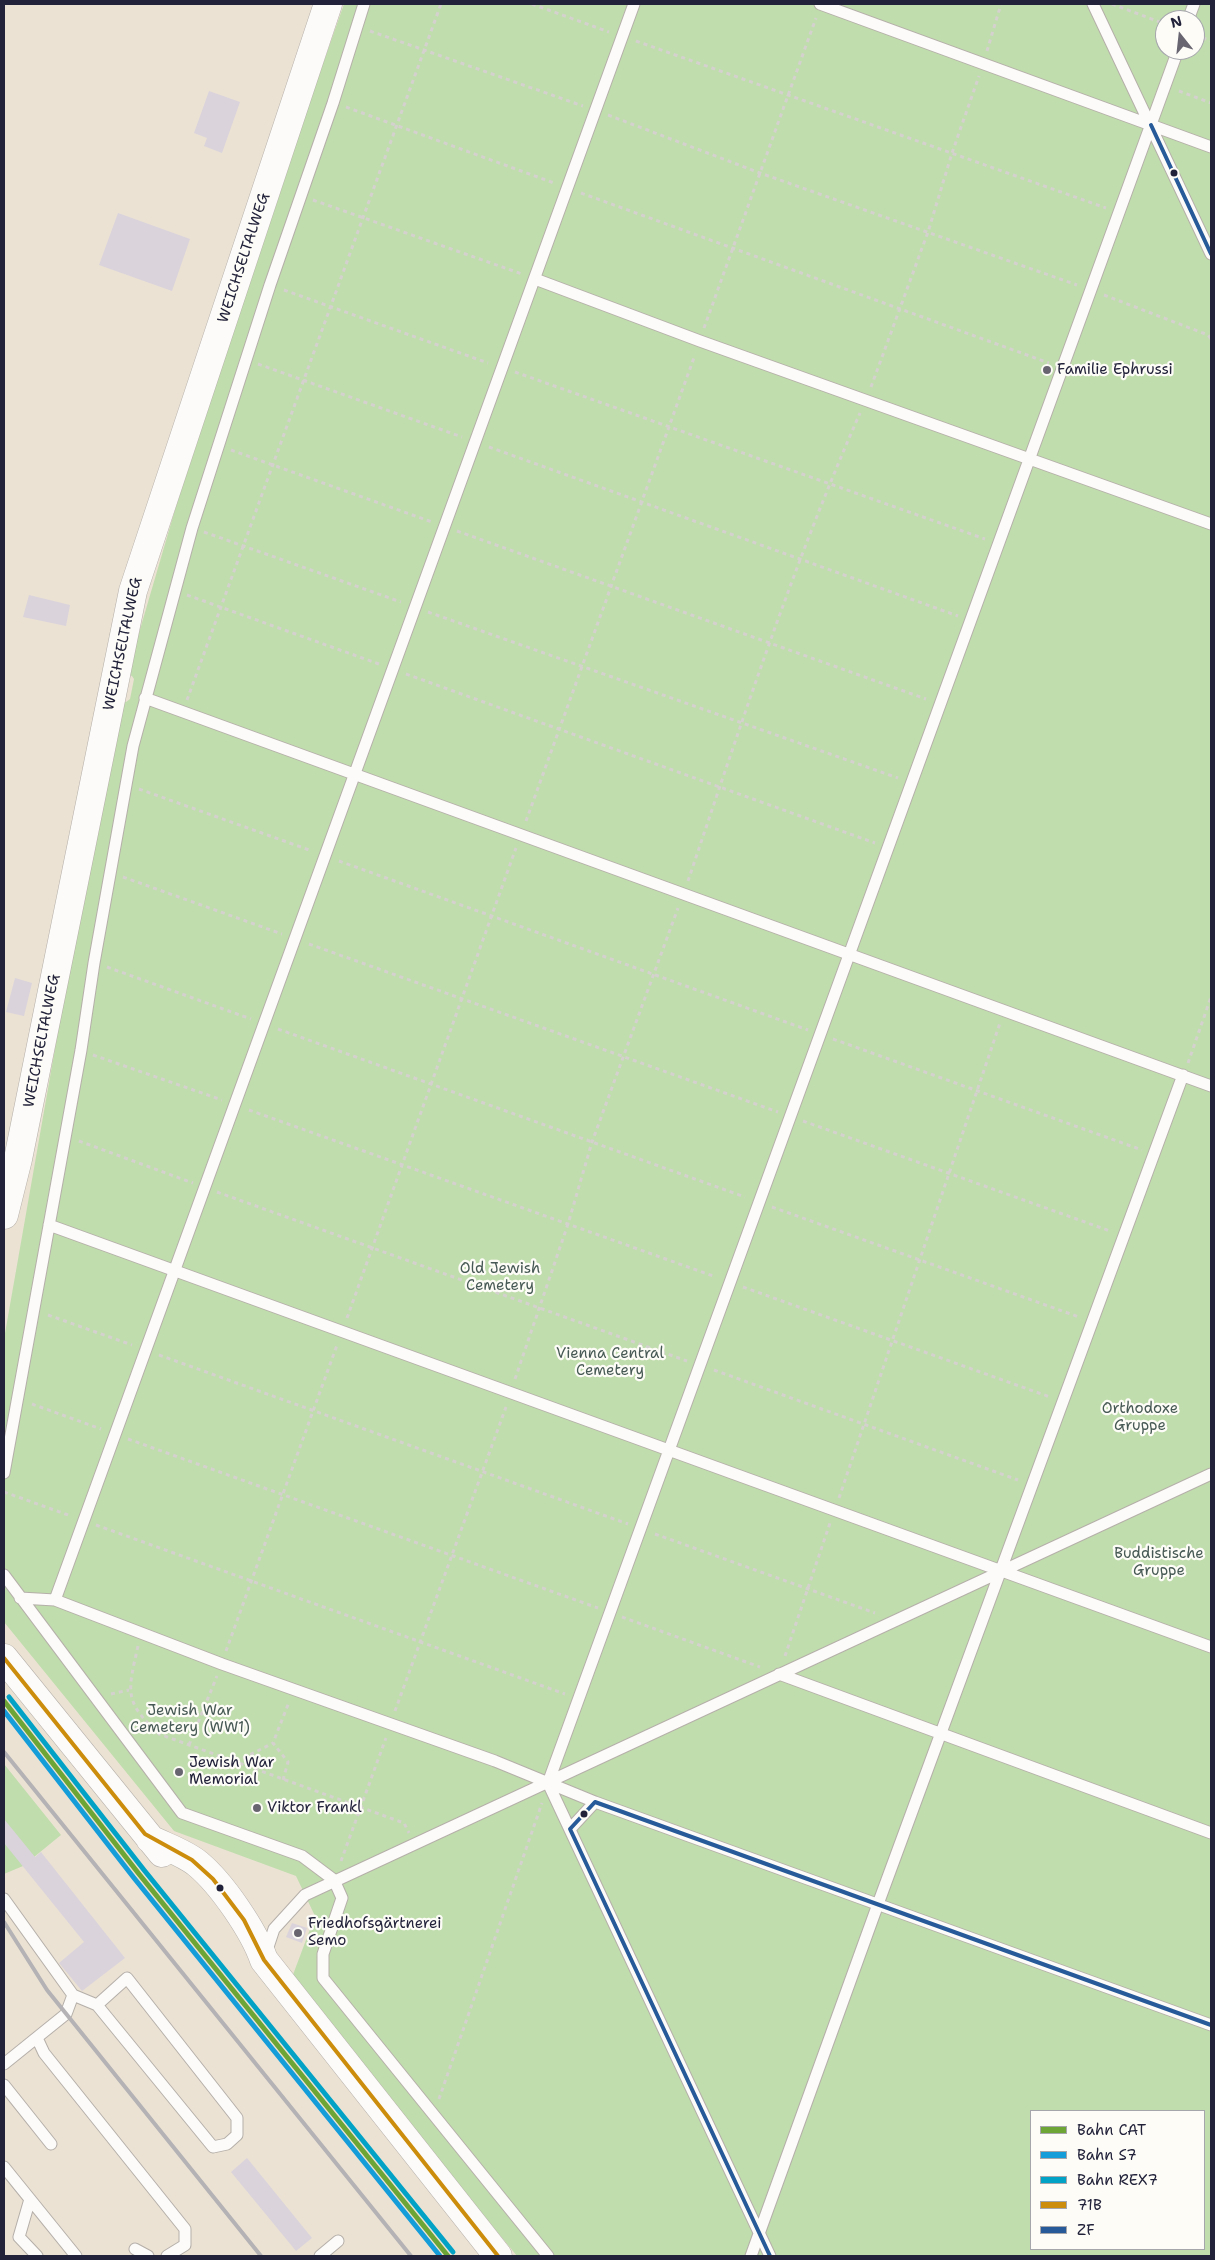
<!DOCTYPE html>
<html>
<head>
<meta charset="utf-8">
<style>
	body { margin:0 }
	#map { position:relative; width:1215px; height:2260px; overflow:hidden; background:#ebe2d4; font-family:"Shantell Sans",sans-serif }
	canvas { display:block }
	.frame { position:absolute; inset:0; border:5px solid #22223b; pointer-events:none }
	.legend { position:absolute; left:1030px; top:2110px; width:175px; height:140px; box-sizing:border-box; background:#fdfcf7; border:1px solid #a5a5ac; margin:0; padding:6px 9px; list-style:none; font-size:15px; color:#22223b }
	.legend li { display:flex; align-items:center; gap:10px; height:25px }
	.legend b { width:25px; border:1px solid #a5a5ac }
	.north { position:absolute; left:1155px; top:10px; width:50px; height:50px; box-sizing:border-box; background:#fdfcf7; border:1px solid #a5a5ac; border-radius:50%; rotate:344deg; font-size:14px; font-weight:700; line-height:20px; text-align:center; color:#22223b }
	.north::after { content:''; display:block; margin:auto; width:18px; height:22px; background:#686571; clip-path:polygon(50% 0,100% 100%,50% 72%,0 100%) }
</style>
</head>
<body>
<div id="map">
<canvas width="1215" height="2260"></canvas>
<div class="frame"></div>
<ul class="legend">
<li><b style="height:6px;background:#6ea537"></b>Bahn CAT</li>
<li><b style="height:6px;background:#159dd9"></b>Bahn S7</li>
<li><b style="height:6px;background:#02a2c7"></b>Bahn REX7</li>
<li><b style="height:6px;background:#cc8c0c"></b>71B</li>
<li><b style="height:6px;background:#265a98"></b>ZF</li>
</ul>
<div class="north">N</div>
</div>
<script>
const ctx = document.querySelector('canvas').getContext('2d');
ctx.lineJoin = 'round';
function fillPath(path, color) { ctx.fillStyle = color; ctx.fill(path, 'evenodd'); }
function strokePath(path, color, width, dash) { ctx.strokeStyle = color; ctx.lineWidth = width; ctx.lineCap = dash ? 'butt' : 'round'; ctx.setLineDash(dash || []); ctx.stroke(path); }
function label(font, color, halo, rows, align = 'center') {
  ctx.font = font + ' "Shantell Sans",sans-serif'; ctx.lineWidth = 4.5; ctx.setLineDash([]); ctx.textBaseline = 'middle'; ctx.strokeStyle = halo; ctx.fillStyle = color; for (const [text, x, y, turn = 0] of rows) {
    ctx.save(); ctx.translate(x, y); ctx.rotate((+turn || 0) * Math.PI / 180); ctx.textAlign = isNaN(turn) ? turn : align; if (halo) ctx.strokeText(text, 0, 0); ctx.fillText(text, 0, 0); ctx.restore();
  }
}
fillPath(new Path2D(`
	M344,4H1211V2256H517L291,1980L315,1916L296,1876L174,1831L4,1622V1339L102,781L120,700L126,702L130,699L134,679L132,676L127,674L184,479L248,278ZM1165,20H1195V50H1165ZM1031,2111H1204V2249H1031Z
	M4,1764L61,1835L23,1866L4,1874Z`), '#c0ddad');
fillPath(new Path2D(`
	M209,91L240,102L222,153L204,146L207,138L194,133Z
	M118,213L190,239L172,291L99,265Z
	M29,595L70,605L66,626L23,617Z
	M15,978L32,983L24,1016L6,1012Z
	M4,1819L35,1857L41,1852L125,1958L82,1991L59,1963L84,1942L4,1843Z
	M292,1923L307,1928L302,1943L286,1937Z
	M247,2158L312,2238L296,2251L231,2172Z`), '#dad3db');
const lane = new Path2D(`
	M820,4L1211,147
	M1093,4L1211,254
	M1188,20L1194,4
	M535,279L700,341L1211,524
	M145,698L1211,1086
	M49,1225L1211,1647
	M4,1473L81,1050L94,963L133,746L192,528L270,285L333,103L364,4
	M4,1575L182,1813L302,1856L334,1880L342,1898L323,1954V1978L548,2256
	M20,1598L55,1600L222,1664L495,1761L595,1802L1211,2025
	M55,1600L634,4
	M779,1674L1211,1833
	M570,1829L595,1802
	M4,1899L73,1995L97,2005L127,1978L237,2118V2135L227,2144L213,2147L97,2005
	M266,1953L274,1929L305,1895L1211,1474
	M37,2038L44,2053L185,2229V2245L167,2256
	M4,2064L66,2014L73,1995
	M4,2085L51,2144
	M4,2167L76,2256
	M30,2199L19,2237L37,2256
	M135,2249L148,2256
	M320,2256L338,2241
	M751,2256L878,1904L1183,1075
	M770,2256L548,1783L1178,50`);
const secondary = new Path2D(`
	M4,1658L162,1853
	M150,1839C166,1847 185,1853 198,1864C222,1884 254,1931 264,1960L498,2256`);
const primary = new Path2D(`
	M4,1215L18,1159L133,591L328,4`);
strokePath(lane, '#b5afa9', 13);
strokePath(secondary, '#b5afa9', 29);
strokePath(primary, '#b5afa9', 29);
strokePath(new Path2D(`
	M532,4L609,32
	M1112,4L1165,24
	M370,31L583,106
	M1195,35L1211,41
	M636,41L1106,208
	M987,51L1001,4
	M1179,91L1211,103
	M346,107L554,183
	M608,115L760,173L1077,285
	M581,193L1049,363
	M313,200L522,274
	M284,290L488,363
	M1104,295L1208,335L1211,339
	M704,328L816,18
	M258,364L462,437
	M515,372L985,539
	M871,387L928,232L952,153L979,76
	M489,447L958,616
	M231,450L432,522
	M457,531L926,699
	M204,532L401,602
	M187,595L379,664
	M428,612L898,778
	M406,674L875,843
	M187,700L441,4
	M139,789L312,851
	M526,821L695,355
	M339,861L808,1030
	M123,877L282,934
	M688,881C741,724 793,565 860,413
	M309,944L778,1112
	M107,967L251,1019
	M278,1029L745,1197
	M833,1039L1142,1150
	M93,1055L222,1100
	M1188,1063L1211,997
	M249,1110L716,1277
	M803,1121L1110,1231
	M79,1141L193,1183
	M217,1192L687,1361
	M772,1207L1079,1317
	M743,1287L1050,1397
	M48,1315L132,1345
	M347,1318L516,848
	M159,1355L628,1524
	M714,1370L1018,1480
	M515,1379L568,1224L592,1142L678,908
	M32,1404L101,1429
	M128,1439L598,1608
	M4,1492L71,1516
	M839,1498L1000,1023
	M96,1525L565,1694
	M655,1534L875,1613
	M622,1617L760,1667
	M138,1646C128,1691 123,1701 159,1734L404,1823L409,1833
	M226,1651L337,1345
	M785,1656L830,1523
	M111,1694L129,1690
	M395,1711L506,1407
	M189,1745L217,1676
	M236,1762L273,1743
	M283,1780L288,1762L273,1743L289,1702
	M341,1861L386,1738
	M439,2099L542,1803`), '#d4d1cf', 3, [4, 4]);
strokePath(lane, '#fcfbf9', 11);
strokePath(secondary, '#fcfbf9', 28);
strokePath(primary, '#fcfbf9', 28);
strokePath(new Path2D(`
	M4,1752L411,2256
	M4,1922L47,1990L261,2256`), '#b4b2b4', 4);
strokePath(new Path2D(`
	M4,1658L145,1834L192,1860L213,1879L244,1920L264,1960L498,2256`), '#cc8c0c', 4);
strokePath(new Path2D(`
	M1151,125L1211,254
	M770,2256L570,1829L595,1802L1211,2025`), '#265a98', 4);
strokePath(new Path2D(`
	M4,1701L139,1874L448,2256`), '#6ea537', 5);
strokePath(new Path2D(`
	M4,1711L134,1878L440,2256`), '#159dd9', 5);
strokePath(new Path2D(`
	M9,1697L144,1870L453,2252`), '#02a2c7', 5);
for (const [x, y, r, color] of [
	[1174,173,4.5,"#22223b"],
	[1047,370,5,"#686571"],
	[179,1772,5,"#686571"],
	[257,1808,5,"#686571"],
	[584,1814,4.5,"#22223b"],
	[220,1888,4.5,"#22223b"],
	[298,1933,5,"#686571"]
]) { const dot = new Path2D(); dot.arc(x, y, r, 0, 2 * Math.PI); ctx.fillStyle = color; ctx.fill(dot); strokePath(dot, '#fdfcf7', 2); }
label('15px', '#22223b', '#fdfcf7', [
	["WEICHSELTALWEG",244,258,-72],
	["WEICHSELTALWEG",123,644,-78],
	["WEICHSELTALWEG",42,1041,-79]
]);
label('15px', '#22223b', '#fdfcf7', [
	["Familie Ephrussi",1057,370],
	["Jewish War",189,1763],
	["Memorial",189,1780],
	["Viktor Frankl",267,1808],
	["Friedhofsgärtnerei",308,1924],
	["Semo",308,1941]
], 'left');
label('15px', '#475954', '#fdfcf7', [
	["Old Jewish",500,1269],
	["Cemetery",500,1286],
	["Vienna Central",610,1354],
	["Cemetery",610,1371],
	["Orthodoxe",1140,1409],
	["Gruppe",1140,1426],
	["Buddistische",1159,1554],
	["Gruppe",1159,1571],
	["Jewish War",190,1711],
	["Cemetery (WW1)",190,1728]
]);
</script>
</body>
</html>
